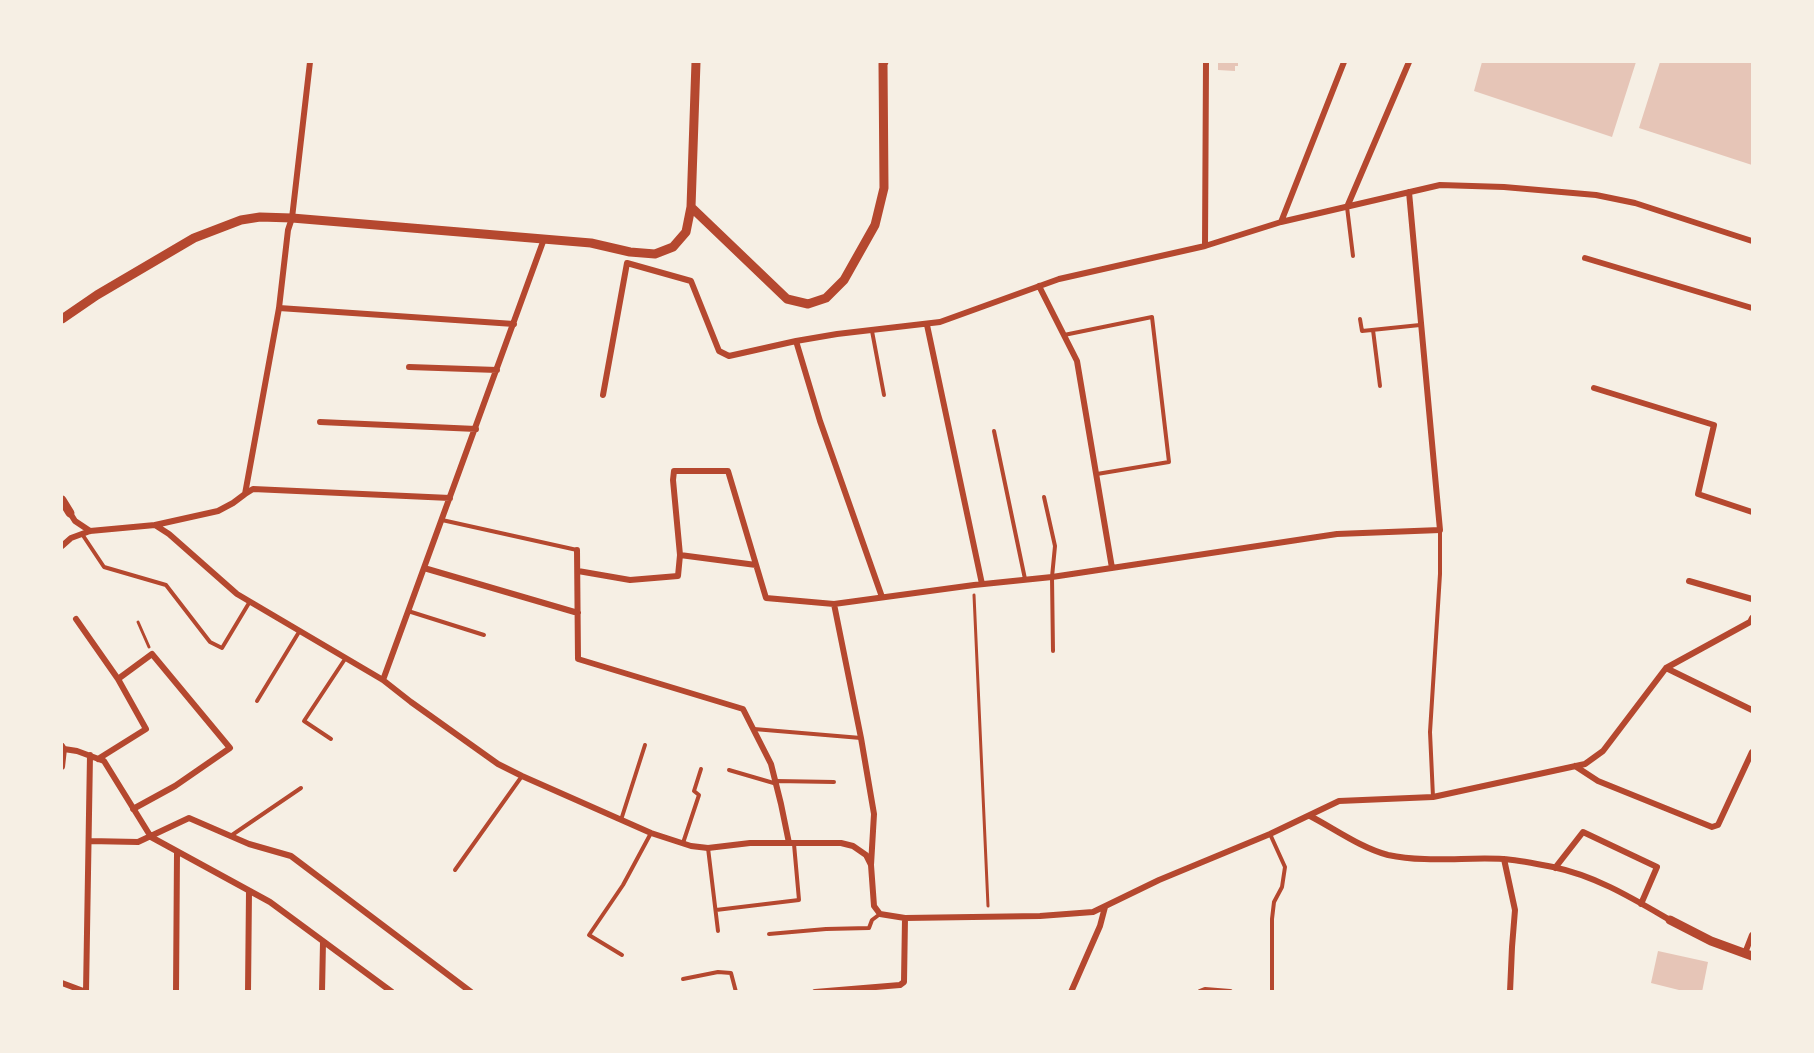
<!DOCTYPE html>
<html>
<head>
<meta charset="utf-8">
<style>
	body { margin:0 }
	#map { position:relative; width:1814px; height:1053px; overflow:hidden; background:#f6efe4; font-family:"DM Sans",sans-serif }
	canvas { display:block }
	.frame { position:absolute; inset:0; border:63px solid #f6efe4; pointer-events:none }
</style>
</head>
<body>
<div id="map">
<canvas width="1814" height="1053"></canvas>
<div class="frame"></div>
</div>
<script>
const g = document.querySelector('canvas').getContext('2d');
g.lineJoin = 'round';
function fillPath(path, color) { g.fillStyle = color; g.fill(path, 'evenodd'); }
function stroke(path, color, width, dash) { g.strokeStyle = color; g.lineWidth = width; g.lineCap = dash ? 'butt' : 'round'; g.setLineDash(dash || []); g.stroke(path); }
fillPath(new Path2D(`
	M1218,62H1238V66H1235V71L1218,70Z
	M1482,62H1636L1612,137L1474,91Z
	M1660,62H1752V165L1639,128Z
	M1658,951L1708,962L1702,992H1687L1651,983Z`), '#e6c5b7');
stroke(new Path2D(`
	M974,595L988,906
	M138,622L149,647`), '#b5482f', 3);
stroke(new Path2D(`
	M1347,207L1353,256
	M1360,319L1362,331L1420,325
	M1373,330L1380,386
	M872,331L884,395
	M1064,335L1152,317L1169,462L1097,474
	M994,431L1025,579
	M1044,497L1055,546L1052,577L1053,651
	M442,520L577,550
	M82,534L104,567L166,585L210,642L222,648L249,603
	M408,611L484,635
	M257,701L299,632
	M754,729L861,738
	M331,739L304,721L345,659
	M729,770L777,784
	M776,781L834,782
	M1433,797L1430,732L1440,574V530
	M621,820L645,745
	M1270,834L1285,867L1282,887L1274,902L1272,919V992
	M232,835L301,788
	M683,843L699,795L694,791L701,769
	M708,848L718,931
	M455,870L522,776
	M716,910L799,900L794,844
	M769,934L826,929L869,928L872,920L880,914
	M622,955L589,935L623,885L651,833
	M683,979L718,972L731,973L736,992`), '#b5482f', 4);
stroke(new Path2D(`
	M1347,207L1409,62
	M1281,222L1344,62
	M1205,246L1206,62
	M1585,258L1752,308
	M1039,286L1077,361L1112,568
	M279,308L514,324
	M927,325L982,584
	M796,341L837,334L940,322L1059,279L1205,246L1281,222L1440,185L1504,187L1596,195L1635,203L1752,241
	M409,367L497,370
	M1594,388L1714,425L1698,494L1752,512
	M603,395L627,263L691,281L719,351L729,356L796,341L820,421L882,597
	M320,422L476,429
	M245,494L253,489L450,498
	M70,513L75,521L90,531
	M155,525L218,511L233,503L245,494L279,308L288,230L292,218L310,62
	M62,546L71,538L90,531L155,525L169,534L237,594L383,680L411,702L498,764L522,776L651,833L691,846L708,848L750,843H841L853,846L866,855L871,865L874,906L880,914L905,918L1040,916L1093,912L1159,880L1270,834L1339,801L1433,797L1585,764L1603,751L1666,668L1750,622L1752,618
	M577,550L578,659L743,709L771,764L781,804L789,843
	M680,555L756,565
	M424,568L578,613
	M578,571L630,580L678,576L680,555L673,480L674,471H728L766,598L834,604
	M1689,581L1752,599
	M76,619L118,679L146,729L98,759
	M1666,668L1752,710
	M118,679L152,654L230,748L175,786L133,809
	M383,680L544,239
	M64,749L77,751L104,761L151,837L270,902L392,992
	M1575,766L1598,781L1712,827L1718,825L1752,752
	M62,767L64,749L62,746
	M1310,816C1335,829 1361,848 1388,855C1426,863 1465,857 1503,859C1519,860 1537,864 1553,867C1596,876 1632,898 1670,920
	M89,841L138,842L189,818L249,844L291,856L471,992
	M1504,859L1515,910L1512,947L1510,992
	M871,865L874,814L861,738L834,604L974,585L1052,577L1337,534L1440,530L1409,192
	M1555,868L1583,832L1657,867L1641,904
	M1745,953L1752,935
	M62,983L86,992
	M86,992L90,755
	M176,992L177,852
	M248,992L249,891
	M322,992L323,942
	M815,992L900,985L904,982L905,918
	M1071,992L1100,926L1105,907
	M1200,992L1205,990L1230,992`), '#b5482f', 6);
stroke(new Path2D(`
	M691,207L787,299L808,304L826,298L844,280L875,225L884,188L883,64L884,62
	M62,319L97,295L194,238L241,220L260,217L292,218L591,243L630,252L655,254L673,247L686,232L691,207L696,62
	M62,500L70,513
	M1670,920L1711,941L1752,956`), '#b5482f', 9);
</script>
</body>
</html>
